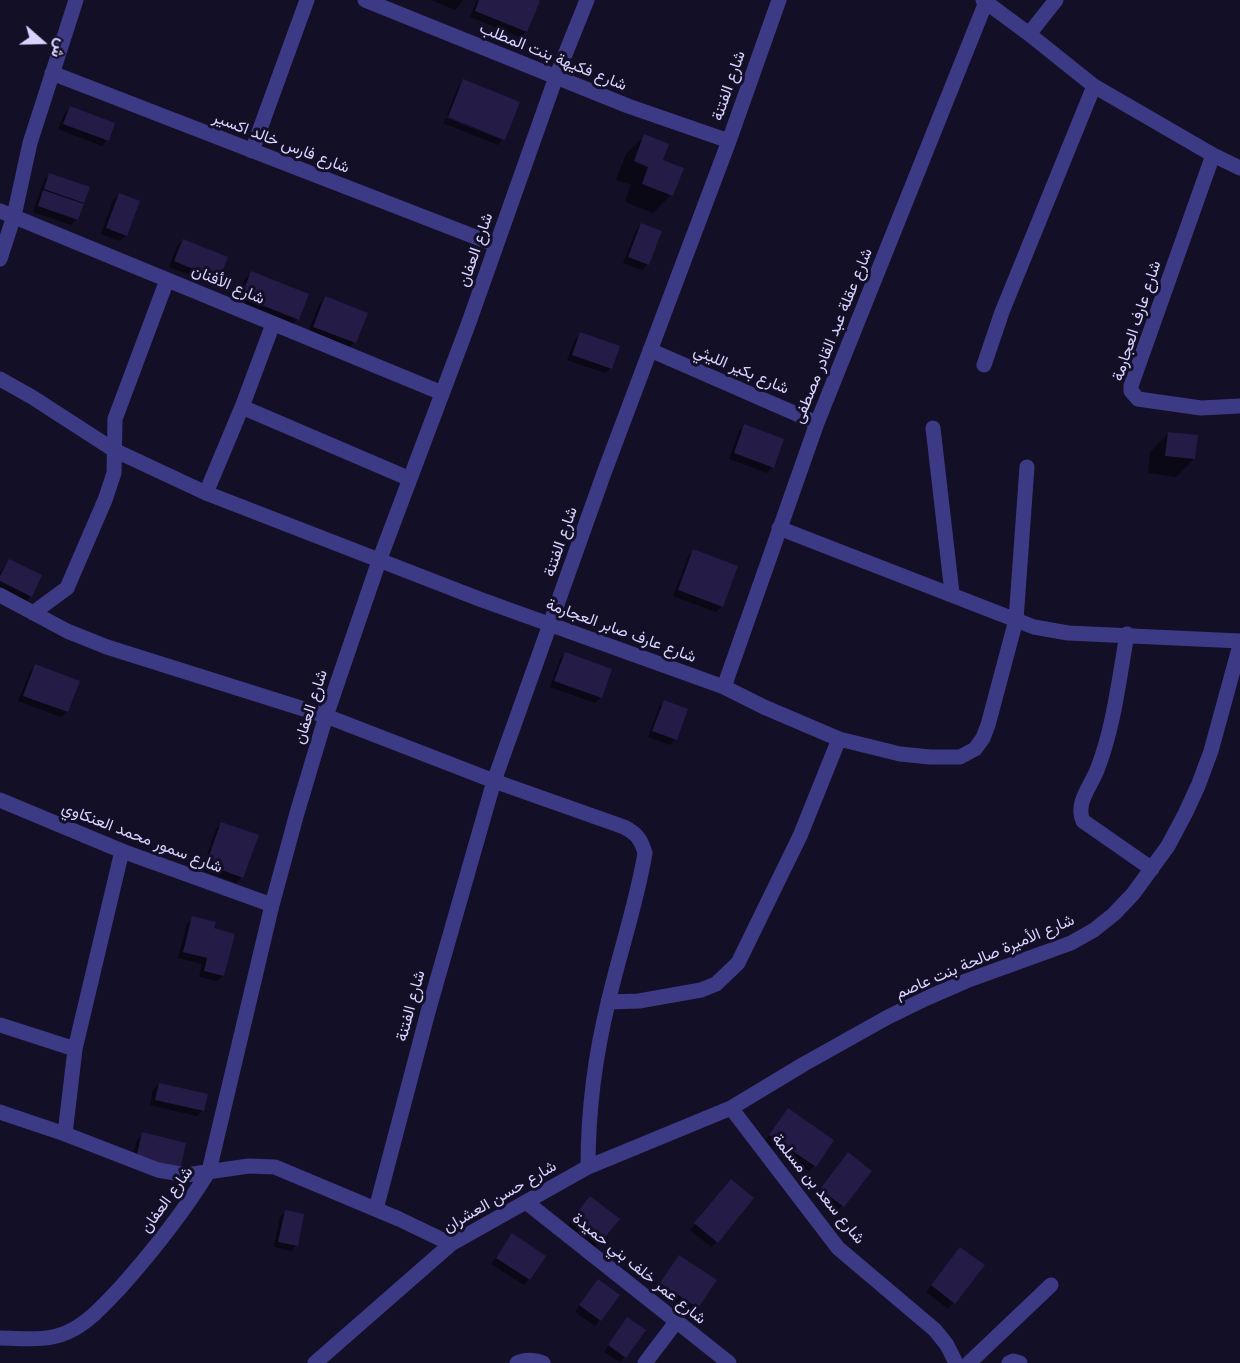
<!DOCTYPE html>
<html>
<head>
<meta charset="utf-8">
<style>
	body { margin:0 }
	#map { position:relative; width:1240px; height:1363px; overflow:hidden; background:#130f26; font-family:Arial,Vazirmatn,sans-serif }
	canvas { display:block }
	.north { position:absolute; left:12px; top:12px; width:60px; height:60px; -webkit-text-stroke:4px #130f26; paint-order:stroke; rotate:110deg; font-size:16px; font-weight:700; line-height:24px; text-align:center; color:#d9d4ff }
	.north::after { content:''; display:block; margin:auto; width:21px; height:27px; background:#d9d4ff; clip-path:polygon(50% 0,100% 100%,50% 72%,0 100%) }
</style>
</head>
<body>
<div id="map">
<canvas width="1240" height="1363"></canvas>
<div class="north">ش</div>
</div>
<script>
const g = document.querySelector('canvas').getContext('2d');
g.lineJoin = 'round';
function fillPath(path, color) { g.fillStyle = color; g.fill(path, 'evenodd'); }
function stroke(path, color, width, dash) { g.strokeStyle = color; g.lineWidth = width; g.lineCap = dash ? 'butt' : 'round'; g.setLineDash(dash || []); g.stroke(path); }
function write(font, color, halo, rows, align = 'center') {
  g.font = font + ' Arial,Vazirmatn,sans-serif'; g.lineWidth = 6; g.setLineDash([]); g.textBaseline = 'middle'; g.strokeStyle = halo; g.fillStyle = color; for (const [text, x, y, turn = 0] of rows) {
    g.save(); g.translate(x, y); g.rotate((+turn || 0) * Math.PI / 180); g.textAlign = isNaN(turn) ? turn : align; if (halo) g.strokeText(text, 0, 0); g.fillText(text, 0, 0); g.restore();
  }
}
fillPath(new Path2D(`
	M431,0H463L455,10Z
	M477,0H534L538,2L526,32L520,37L470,17Z
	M464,81L518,103L503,140V137L447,115L458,87Z
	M70,108L107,140L102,146L58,129L65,113Z
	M446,118L502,140L498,145L443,123Z
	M645,136L661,161L671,195L653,213L625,202L631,185L616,180L626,154Z
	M50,175L88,188L77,219L71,225L33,212L44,180Z
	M119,195L126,235L120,241L101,234L113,200Z
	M641,224L648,264L642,270L623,263L636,230Z
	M183,240L218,279L212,284L169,267L177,246Z
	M251,273L298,319L292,325L236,303L245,279Z
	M325,298L366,314L354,342L349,348L308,332L320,303Z
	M580,334L611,368L605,373L567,360L575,340Z
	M745,426L772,467L767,473L729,459L739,431Z
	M1169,433L1194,459L1176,477L1148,473L1150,452Z
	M693,551L722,606L716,612L673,596L688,557Z
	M9,561L31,596L25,602L0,590V573Z
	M565,654L601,697L595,703L550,687L560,659Z
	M35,666L67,712L61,717L18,701L30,672Z
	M664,702L675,739L670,745L648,737L659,707Z
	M222,824L242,877L236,883L202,870L216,829Z
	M193,918L213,929L223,976L217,981L199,977L202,964L178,958L187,924Z
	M159,1084L203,1110L197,1116L150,1105L153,1090Z
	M788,1110L814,1166L809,1171L765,1141Z
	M143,1134L184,1144L131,1164L137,1140Z
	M842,1160L870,1171L837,1212L815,1195Z
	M725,1187L717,1242L711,1247L690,1230Z
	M585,1203L600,1241L595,1247L568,1225Z
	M285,1212L296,1245L291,1251L274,1247L280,1217Z
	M512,1235L529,1279L524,1285L491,1264Z
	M955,1254L982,1265L948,1309L926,1292Z
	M679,1257L697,1307L691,1313L656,1289Z
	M592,1287L600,1320L595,1326L575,1312Z
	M622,1325L625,1357L620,1362L604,1352Z`), '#0007');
fillPath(new Path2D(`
	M479,0H538L540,1L527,32L475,11Z
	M463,79L520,102L505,140L448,117Z
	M70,106L115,123L109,141L63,124Z
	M644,134L669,144L663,160L684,168L673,196L642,184L648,167L634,161Z
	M49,173L90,187L84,203L44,189Z
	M43,190L84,204L78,220L38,206Z
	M119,193L140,201L127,236L106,228Z
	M641,223L662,231L649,265L628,257Z
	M183,239L228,257L219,280L174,261Z
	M251,271L309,294L299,320L241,297Z
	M325,296L368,313L356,343L313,327Z
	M580,332L620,346L612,369L572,355Z
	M744,424L784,439L774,468L734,453Z
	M1168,432L1198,435L1195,459L1165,456Z
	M693,549L738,566L723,607L678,590Z
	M9,559L42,575L32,597L0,581V576Z
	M565,652L612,669L602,698L554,681Z
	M35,664L80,681L68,712L23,696Z
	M664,700L688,709L677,740L652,731Z
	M221,822L259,835L243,878L206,864Z
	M192,916L216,922L214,928L235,934L224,976L204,971L207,958L183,952Z
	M159,1083L208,1094L204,1111L155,1100Z
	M788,1108L834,1140L816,1167L769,1135Z
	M142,1132L186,1143L180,1170L136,1159Z
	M848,1152L872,1171L844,1207L820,1189Z
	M731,1179L754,1198L718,1243L694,1223Z
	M590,1196L620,1219L601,1242L572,1219Z
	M285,1210L304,1214L298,1246L278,1242Z
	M512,1233L546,1256L530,1280L496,1258Z
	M960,1247L985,1265L955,1304L931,1285Z
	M679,1255L717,1280L698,1308L660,1283Z
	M598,1279L620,1295L601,1321L579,1305Z
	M627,1317L646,1330L626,1358L608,1345Z`), '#241b47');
stroke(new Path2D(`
	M365,0L628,106L729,141
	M983,0L1029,34L1094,86L1213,155L1240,168
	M1029,34L1056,0
	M52,73L496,245
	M252,151L307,0
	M1213,155L1131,386V391L1138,399L1201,408L1240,406
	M0,211L442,393
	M0,259L14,216L30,143L76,0
	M650,350L817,423
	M984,365L1002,312L1094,86
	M0,379L32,397L114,450L206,493L482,600L724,687L764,707L839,739L900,754L930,757H960L975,749L983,738L988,725L1016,620L1027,467
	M242,407L410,479
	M933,428L952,593
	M206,493L242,407L273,324
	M779,528L1034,627L1068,633L1240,641
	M0,595L67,631L107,647L326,716L494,781L624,827C636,833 641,839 645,853C637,902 620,951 609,999C595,1055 588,1110 588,1167
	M33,613L67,588L105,500L114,473L115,419L167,280
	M1127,634C1119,679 1114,727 1097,770C1091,786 1075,803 1083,821L1152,869
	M724,687L817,423L986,2
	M0,800L122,851L272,905
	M608,1002L639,1001L701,990L716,984L738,963L800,836L839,739
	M0,1025L75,1049
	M731,1108L838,1248L935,1330L947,1345L956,1363
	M0,1112L65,1134L158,1170L186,1175L249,1166L275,1167L399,1219L451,1244
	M65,1134L75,1049L122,851
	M526,1202L729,1363
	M376,1209L428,1012L494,781L604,473L729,141L779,0
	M0,1338C22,1338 47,1342 68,1332C88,1323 105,1304 120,1288C153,1251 183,1213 209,1171L272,905L297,813L326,716L379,561L468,325L556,77L587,0
	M315,1363L451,1244L588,1167L731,1108L804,1064L888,1017L927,998L966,981L1071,943L1094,930L1114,914L1133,894L1168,846L1185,814L1198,786L1211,751L1240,645
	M517,1363C525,1359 535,1360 543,1363
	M645,1363L676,1322
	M969,1363L1051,1285
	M1009,1363L1013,1361L1020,1363`), '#3d3a85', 15);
write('16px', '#d9d4ff', '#130f26', [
	["شارع فكيهة بنت المطلب",553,57,22],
	["شارع الفتنة",729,86,-71],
	["شارع فارس خالد اكسير",281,143,21],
	["شارع العفان",476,250,-71],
	["شارع الأفنان",228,285,23],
	["شارع عارف العجارمة",1137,321,-72],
	["شارع عقلة عبد القادر مصطفى",833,336,-68],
	["شارع بكير الليثي",741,370,23],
	["شارع الفتنة",561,542,-71],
	["شارع عارف صابر العجارمة",621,631,20],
	["شارع العفان",311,707,-72],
	["شارع سمور محمد العنكاوي",142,838,21],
	["شارع الأميرة صالحة بنت عاصم",985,957,-23],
	["شارع الفتنة",411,1006,-75],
	["شارع سعد بن مسلمة",818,1189,51],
	["شارع حسن العشران",500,1197,-30],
	["شارع العفان",167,1200,-54],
	["شارع عمر خلف بني حميدة",639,1269,39]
]);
</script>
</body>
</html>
